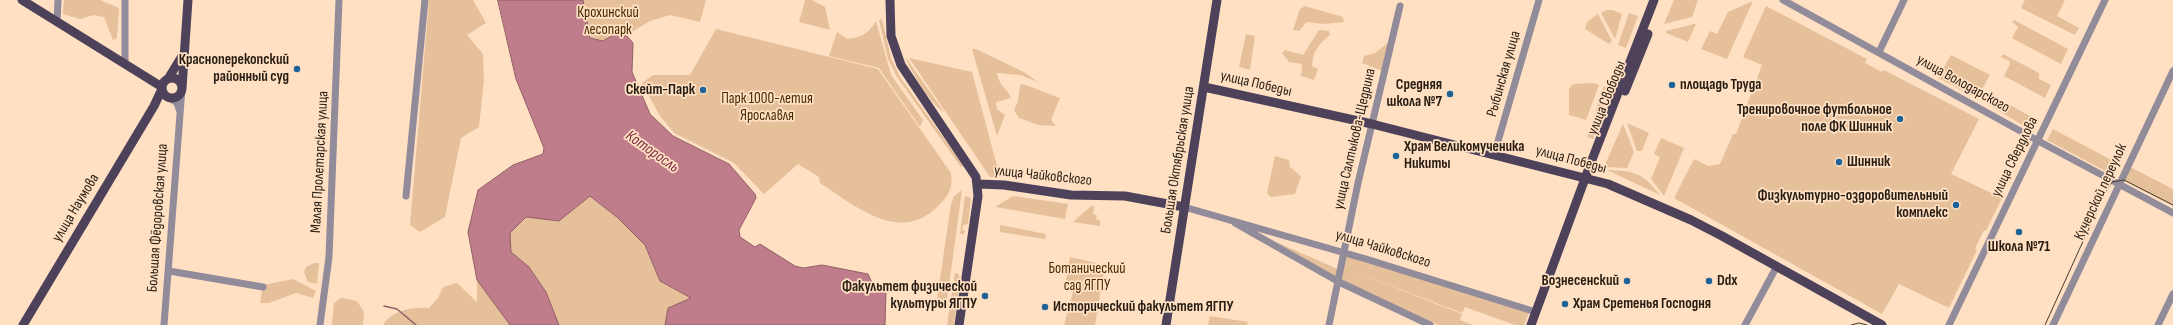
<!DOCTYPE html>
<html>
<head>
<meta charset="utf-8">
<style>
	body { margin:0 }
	canvas { display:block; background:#ffe0c3 }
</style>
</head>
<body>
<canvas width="2173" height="325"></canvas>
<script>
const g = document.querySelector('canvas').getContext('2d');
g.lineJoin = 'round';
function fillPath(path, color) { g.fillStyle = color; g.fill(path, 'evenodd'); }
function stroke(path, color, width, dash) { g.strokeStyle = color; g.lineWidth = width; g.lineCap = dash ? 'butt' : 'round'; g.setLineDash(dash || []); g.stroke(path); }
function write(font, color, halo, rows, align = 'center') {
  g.font = font + ' "Sofia Sans Condensed",sans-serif'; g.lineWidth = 3.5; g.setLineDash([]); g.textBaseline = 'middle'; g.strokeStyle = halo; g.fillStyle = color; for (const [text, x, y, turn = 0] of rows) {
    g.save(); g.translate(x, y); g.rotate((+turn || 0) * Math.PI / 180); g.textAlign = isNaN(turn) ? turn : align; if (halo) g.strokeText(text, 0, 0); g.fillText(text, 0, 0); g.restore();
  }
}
fillPath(new Path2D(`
	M64,0H100L119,8L117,38L113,40L104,17L94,15L80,19L63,14Z
	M429,0H473L486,23L467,35L483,54L484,80L479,127L461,138L445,217L420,232L410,225Z
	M581,0H706L700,22L670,15L650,21L608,46L590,41Z
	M805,0H812L825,7L830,30L799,22Z
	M1674,0H1698L1692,17L1664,24Z
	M2025,0H2065L2057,16L2079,28L2075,35L2021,8Z
	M1753,1L1727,59L1701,49L1710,31L1717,34L1728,12Z
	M1305,6L1343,17L1344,22L1324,24L1307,22L1299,31L1293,30L1300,9Z
	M1766,6L1867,59L1865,63L1882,72L1884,70L1979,119L1951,174L2002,198L1986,231L1984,230L1975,249L1977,250L1949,308L1899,284L1882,314L1674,198L1694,159L1708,166L1720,164L1733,134H1736L1762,65L1743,57Z
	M1606,10H1613L1622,14L1615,39L1601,13Z
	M1629,13L1638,16L1626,48L1618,45Z
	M1598,14L1612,41L1609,44L1585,29L1587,22Z
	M882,19L891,58L900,77L963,165L961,167L897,77L888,59L879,20Z
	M2014,20L2068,49L2061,64L2012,38L2018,27L2012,22Z
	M876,21L891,75L923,120L920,127L879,68L829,56L837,32L847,39C862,37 868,34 876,21Z
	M1694,24H1696L1688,42L1666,33V31Z
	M716,29L878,69L951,173C953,188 949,195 939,205C901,246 854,205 820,183L819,177L798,164L764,194L734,163L674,133L660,116L642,83L653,75H690Z
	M1319,30L1329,31L1330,35C1318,45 1313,51 1312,66L1318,69L1314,80L1301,76L1302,64L1289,62L1282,53L1285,50L1303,55Z
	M1246,34L1255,36L1250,70L1239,67Z
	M1389,42L1383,71L1362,63L1364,56L1375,53Z
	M972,49H976L1024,72L1038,82L1020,75L997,73C999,86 1007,88 1011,98L996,102L997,109L1005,115L997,136Z
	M2003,54L2039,73V79L2051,85L2045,98L2004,76L2010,64L2009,61L2001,57Z
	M1951,55L1990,75L1977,98L1938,78Z
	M905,58H906L945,113C927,100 915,77 905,58Z
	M909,58L972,72L1000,177H990Z
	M1594,83L1599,85L1586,120L1569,115V89L1573,84Z
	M1023,84L1060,98L1051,120L1056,126L1038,125L1019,118L1014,110L1018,101L1020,85Z
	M1604,86L1610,88L1593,139L1587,137Z
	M1994,96L2035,119L2029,129L1989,105Z
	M1627,123L1649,133L1642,151H1637Z
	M1623,124L1634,152L1627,168L1604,167Z
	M2053,129L2115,162L2109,173L2047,140Z
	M1661,138L1684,148L1664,196L1651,179L1660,157L1654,154Z
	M1275,156L1289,160L1290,167L1301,176L1295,194L1271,197L1267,193Z
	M2128,166L2173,189V206L2121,179Z
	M1607,170C1635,171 1643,173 1660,195Z
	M962,190L946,307L936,306L951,204L954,196Z
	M590,196L618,218L645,245L660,281L691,298L668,308L665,325H559L546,292L529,267L511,252L510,233L526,217L559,221Z
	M965,196L971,198L968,224L963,225L962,230L965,231L964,234H960Z
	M1013,196L1068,204L1065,219L995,207Z
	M1091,206H1094L1093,214L1097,215L1096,219L1100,220V226L1073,222Z
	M1000,225L1046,234L1045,239L1000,232Z
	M1269,239L1340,270L1339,281Z
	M1344,252L1529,313L1524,325H1515L1465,307L1462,313L1342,267Z
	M1070,257L1105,265L1095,325H1064L1074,288L1065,285Z
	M314,263H319L317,284L308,282L304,272L306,267Z
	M1342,267L1462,314L1460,320L1473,325H1438L1340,282Z
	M955,273L959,274L960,284L954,325H947Z
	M293,279L316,291L313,298L296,293L269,303H260L263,285Z
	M477,280L510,325H383C393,310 412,307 429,308L438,298L443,287L457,283L477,302Z
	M341,298L357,301L364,312L363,325H332L334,303Z
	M1210,316L1248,322L1247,325H1208Z`), '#e6c09a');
const water = new Path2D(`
	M498,0H583L590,38L603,41L617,33L626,35L633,43L632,72L650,114L673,136L729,164L755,194L756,198L739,230L740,237L755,247L760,244L795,266L803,268L822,265L868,274L874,287L886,292L885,325H665L668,308L691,298L660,281L645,245L618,218L590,196L559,221L526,217L510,233L511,252L529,267L546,292L559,325H510L477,280L468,232L478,190L513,165L543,154L544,148L516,79Z`);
fillPath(water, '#bf7c8a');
stroke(water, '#926066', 1);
stroke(new Path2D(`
	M384,306L397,309L416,325`), '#926066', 1.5);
stroke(new Path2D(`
	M125,0V64
	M1783,0L2042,143L2173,213
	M57,22L58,0
	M1879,52L1904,0
	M170,98L177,103L180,112
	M1494,155L1539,0
	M406,196L425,0
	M1184,207L1366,259L1536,312
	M1235,223L1339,282L1430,325
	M169,271L263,287
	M164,325L182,88
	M320,325L329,257L339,0
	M1329,325L1358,183L1400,6
	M1745,325L1777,266
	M1949,325L2105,0
	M2053,325L2173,71
	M2158,325L2173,294`), '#928b9a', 7);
stroke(new Path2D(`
	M22,0L162,87
	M890,0L891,36L901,65L976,177L978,196L959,325
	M162 88a10 10 0 1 1 20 0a10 10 0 1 1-20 0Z
	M168,79L182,56
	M1204,87L1372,124L1608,184L1691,220L1722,236L1882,325
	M182,88L188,0
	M1625,91L1648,34
	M978,184L1004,185L1071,195L1125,196L1184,207
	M23,325L154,106L162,89
	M1166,325L1217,0
	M1531,325L1590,165L1654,0`), '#4e425b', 9);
stroke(new Path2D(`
	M1851,325L1859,323L1867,325
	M2045,325L2105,193L2112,182L2124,180L2173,205`), '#483a2c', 1);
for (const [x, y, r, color] of [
	[297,69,4,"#1e6398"],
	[1672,85,4,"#1e6398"],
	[703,90,4,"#1e6398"],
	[1450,94,4,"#1e6398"],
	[1900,119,4,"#1e6398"],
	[1396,156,4,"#1e6398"],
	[1839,162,4,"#1e6398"],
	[1956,205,4,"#1e6398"],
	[2019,232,4,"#1e6398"],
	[1627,281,4,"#1e6398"],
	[1709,281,4,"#1e6398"],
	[985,296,4,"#1e6398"],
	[1565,304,4,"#1e6398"],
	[1045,307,4,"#1e6398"]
]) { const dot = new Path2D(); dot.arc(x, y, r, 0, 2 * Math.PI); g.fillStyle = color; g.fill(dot); stroke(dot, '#ffe0c3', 1.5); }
write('15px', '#482901', '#ffe0c3', [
	["Крохинский",608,13],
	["лесопарк",608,30],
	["Парк 1000-летия",767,99],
	["Ярославля",767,116],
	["Ботанический",1087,269],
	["сад ЯГПУ",1087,286]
]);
write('bold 15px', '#281d12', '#ffe0c3', [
	["Красноперекопский",289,60],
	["районный суд",289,77],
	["Средняя",1442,85],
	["школа №7",1442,102],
	["площадь Труда",1680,85,"left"],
	["Скейт-Парк",695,90],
	["Тренировочное футбольное",1892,110],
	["поле ФК Шинник",1892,127],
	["Храм Великомученика",1404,147,"left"],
	["Никиты",1404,164,"left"],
	["Шинник",1847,162,"left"],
	["Физкультурно-оздоровительный",1948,196],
	["комплекс",1948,213],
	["Школа №71",2019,247,"center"],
	["Вознесенский",1619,281],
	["Ddx",1717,281,"left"],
	["Факультет физической",977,287],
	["культуры ЯГПУ",977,304],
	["Храм Сретенья Господня",1573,304,"left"],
	["Исторический факультет ЯГПУ",1053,307,"left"]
], 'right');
write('15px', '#281d12', '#ffe0c3', [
	["Рыбинская улица",1504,74,-74],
	["улица Победы",1256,84,13],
	["улица Володарского",1963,84,29],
	["улица Свободы",1607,98,-68],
	["улица Салтыкова-Щедрина",1355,139,-77],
	["улица Свердлова",2015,157,-64],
	["Большая Октябрьская улица",1178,160,-81],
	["улица Победы",1571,160,15],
	["Малая Пролетарская улица",320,162,-87],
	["улица Чайковского",1043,176,6],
	["Кучерской переулок",2101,192,-65],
	["улица Наумова",76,208,-59],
	["Большая Фёдоровская улица",158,218,-86],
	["улица Чайковского",1383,249,17]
]);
write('italic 16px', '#792840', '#ffe0c3', [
	["Которосль",652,152,35]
]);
</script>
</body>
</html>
